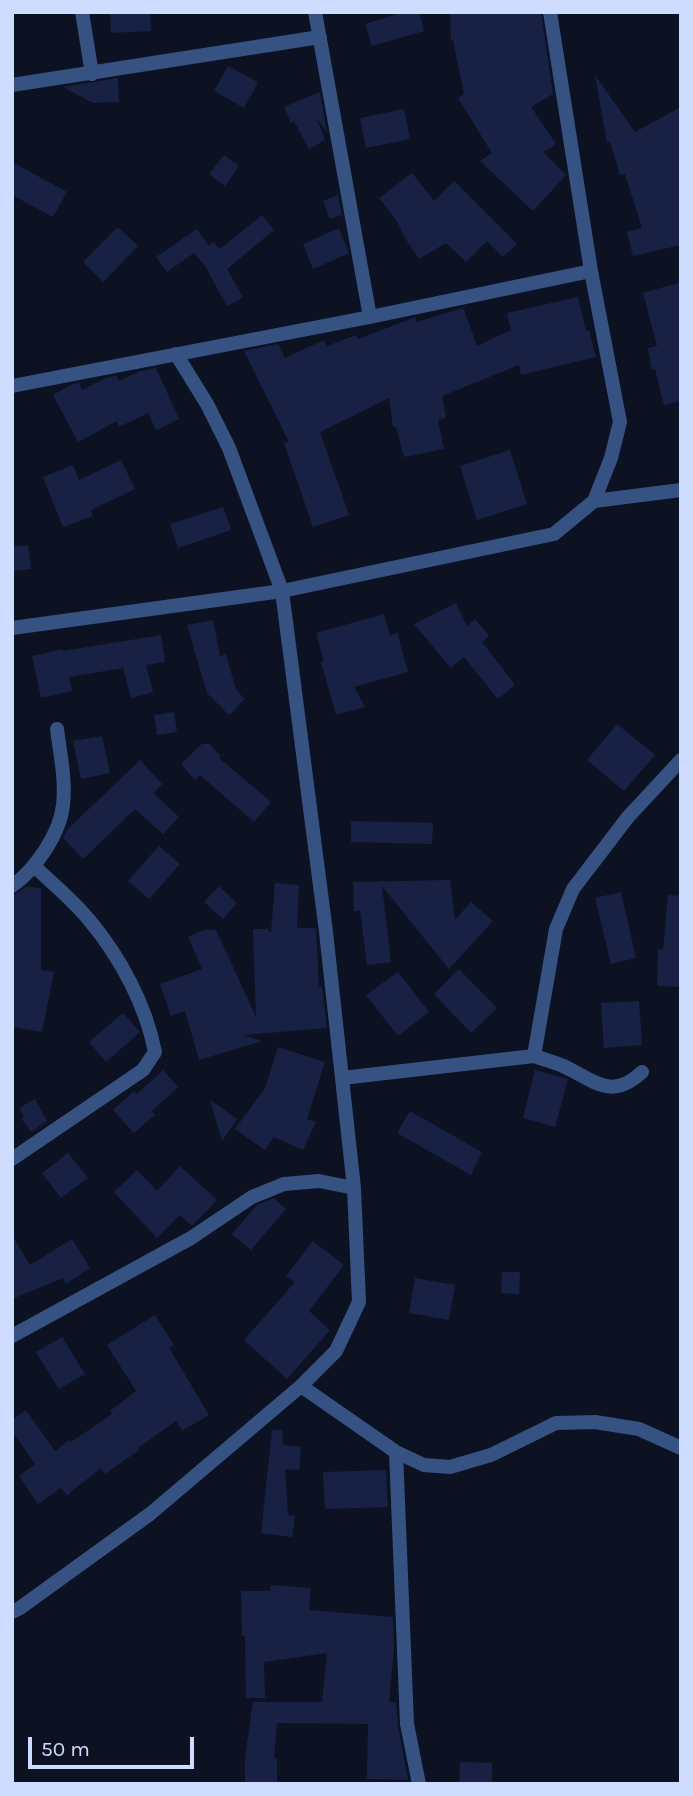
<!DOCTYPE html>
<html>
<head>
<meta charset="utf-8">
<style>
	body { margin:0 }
	#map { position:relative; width:693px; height:1796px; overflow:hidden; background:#0d1222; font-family:Karla,sans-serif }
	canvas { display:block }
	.frame { position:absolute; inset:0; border:14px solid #cedcff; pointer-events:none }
	.scale { position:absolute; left:28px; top:1737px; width:166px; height:32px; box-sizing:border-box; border:4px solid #cedcff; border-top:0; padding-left:9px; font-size:21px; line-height:24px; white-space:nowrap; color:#cedcff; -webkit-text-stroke:5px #0d1222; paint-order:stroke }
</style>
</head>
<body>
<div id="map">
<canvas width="693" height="1796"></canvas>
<div class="frame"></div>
<div class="scale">50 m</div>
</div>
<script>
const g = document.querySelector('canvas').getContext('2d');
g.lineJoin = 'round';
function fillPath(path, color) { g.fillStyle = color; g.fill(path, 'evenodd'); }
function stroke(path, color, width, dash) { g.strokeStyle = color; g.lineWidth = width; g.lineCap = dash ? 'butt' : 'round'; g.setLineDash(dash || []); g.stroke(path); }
fillPath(new Path2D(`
	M110,12H150L151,31L111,33Z
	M404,12H419L424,31L372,46L365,24Z
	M450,12H541L553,94L531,107L556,144L543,152L566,175L533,211L480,161L492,153L458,98L464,94L453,40L451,41Z
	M228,66L258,82L244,108L214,91Z
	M595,75L635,132L681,107V245L633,256L627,232L642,228L625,174L620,175L610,142L607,143Z
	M118,78L119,102L93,103L63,87Z
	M320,92L327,132L317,119L325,140L309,149L294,121L291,123L284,107Z
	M404,109L410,139L366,148L360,118Z
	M224,155L239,166L225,186L209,174Z
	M12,162L67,192L53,217L12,195Z
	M412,173L434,201L454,181L517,244L503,257L487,241L466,262L446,243L419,259L405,238L397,221L379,198Z
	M338,195L342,215L330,219L323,201Z
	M262,215L274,230L227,269L243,297L227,306L205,266L194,253L167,272L156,257L197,229L209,246L213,242L220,249Z
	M118,227L138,246L103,282L83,262Z
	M339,228L349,253L313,269L303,244Z
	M681,282V401L664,405L655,369L652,370L648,348L657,346L643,293Z
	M578,297L586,331L589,330L596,357L521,375L519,365L442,396L446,418L438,420L444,449L404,457L396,427H393L389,398L320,432L349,515L313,527L284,443L289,442L244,351L278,344L285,358L324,340L327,346L356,335L358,339L413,318L415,317L417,322L463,308L477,346L511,330L507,313Z
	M156,368L179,419L156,430L148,413L119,427L117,421L78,442L53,395L73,384L79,383L82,390L108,377L117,376L119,381L141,371Z
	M510,450L527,504L477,520L460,466Z
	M121,460L135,489L91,510L93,516L63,527L43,477L73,465L79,480Z
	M223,507L231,530L178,548L170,524Z
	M28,545L31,569L12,571V547Z
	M456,603L467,626L475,619L489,636L482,642L515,685L498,699L464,657L451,668L414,624Z
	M384,614L390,636L397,632L408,672L354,687L365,707L336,715L321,662H324L316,633Z
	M213,620L220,656L226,654L236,690L245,699L229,715L207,693L187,625Z
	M161,635L165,662L146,665L153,692L131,698L123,668L69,677L72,691L41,698L32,656L63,649V651Z
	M174,712L177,732L157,735L154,715Z
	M617,724L655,755L624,791L587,760Z
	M102,736L110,773L81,779L73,741Z
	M202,744H209L221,756L219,758L271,802L254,822L200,775L195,780L181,764Z
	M140,760L162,784L153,793L179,817L163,834L135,809L83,859L63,838L67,830Z
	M351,821L433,823L432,844L351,842Z
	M159,846L180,864L149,899L128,881Z
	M450,880L455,920L471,902L493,921L449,969L382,886L391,962L367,965L360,911H354L353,882Z
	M275,883L299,885L297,928H316L319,987H322L327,1028L244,1035L262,1041L199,1060L185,1011L171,1016L160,984L202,969L188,937L204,930H216L256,1017L253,929H267L271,933Z
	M219,886L237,903L223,919L204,902Z
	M26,887L41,888V970L54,972L42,1032L12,1027L14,895Z
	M621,892L636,958L611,964L595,898Z
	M668,895L681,896V987L657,986L658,949L663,950Z
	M459,969L497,1008L471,1033L434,994Z
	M398,972L429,1012L398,1036L366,995Z
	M639,1001L642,1045L604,1048L601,1003Z
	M123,1013L140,1032L106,1062L89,1042Z
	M278,1047L325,1062L307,1119L316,1122L303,1150L274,1137L265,1150L235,1129L265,1088Z
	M163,1070L178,1087L152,1111L155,1115L134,1133L113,1110L134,1091L137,1094Z
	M535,1070L568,1079L555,1127L523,1118Z
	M35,1099L47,1121L31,1132L21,1118L24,1116L19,1108Z
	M210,1100L237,1119L222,1141Z
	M410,1111L482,1152L471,1175L397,1133Z
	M68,1153L88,1178L61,1198L42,1173Z
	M180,1166L217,1200L192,1226L180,1215L157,1238L114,1192L137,1170L157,1191Z
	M274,1198L286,1209L251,1250L232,1234L257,1205Z
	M12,1235L30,1265L72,1239L90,1268L66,1284L63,1278L12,1299Z
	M313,1241L344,1265L309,1311L330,1330L287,1379L244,1340L295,1282L286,1276Z
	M502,1272H520L519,1294L501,1293Z
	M415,1278L455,1285L449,1320L409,1313Z
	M155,1315L174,1345L169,1348L209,1415L182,1431L176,1421L138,1448L139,1450L105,1474L101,1468L67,1495L61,1488L38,1504L19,1476L35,1464L12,1431V1420L26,1410L55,1451L69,1440L71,1442L112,1414L110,1411L136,1391L107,1345Z
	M62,1337L85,1374L59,1389L36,1352Z
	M272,1430H282L283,1445L301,1447L299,1470L285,1469L288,1515L295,1516L292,1537L261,1533Z
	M386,1470L388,1507L325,1509L323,1472Z
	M271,1585L311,1588L309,1610L393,1617L394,1649L389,1702H396L398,1726L408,1780L367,1779L368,1724L277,1723L274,1758H277V1784H245V1758L253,1702H322L327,1653L264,1662L265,1698H246L245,1636H242L241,1591H270Z
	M460,1762L492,1763V1784H459Z`), '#182144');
stroke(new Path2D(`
	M82,12L92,74
	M315,12L370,317
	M12,85L320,37
	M12,386L370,317L591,271L550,12
	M594,501L681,490
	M12,628L282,591L554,534L594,501L611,458L620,422L591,271
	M12,886C35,870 60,834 63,805C66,781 60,753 57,729
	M534,1056L556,929L573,889L628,817L681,760
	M342,1078L534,1056C543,1059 553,1062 561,1065C593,1079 610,1102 642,1072
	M12,1159L143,1070L155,1052C146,1005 120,957 90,921C74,901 53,884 35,867
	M12,1336L191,1238L252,1197L284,1184L319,1181L354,1188
	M301,1386L396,1452L424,1465L450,1467L491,1455L556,1423L595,1422L639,1429L681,1448
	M396,1452L407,1724L419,1784
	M12,1612L20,1608L150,1514L301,1386L336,1351L359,1302L354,1188L342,1078L326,932L282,591L229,448L207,404L176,354`), '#365283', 14);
</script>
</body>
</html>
